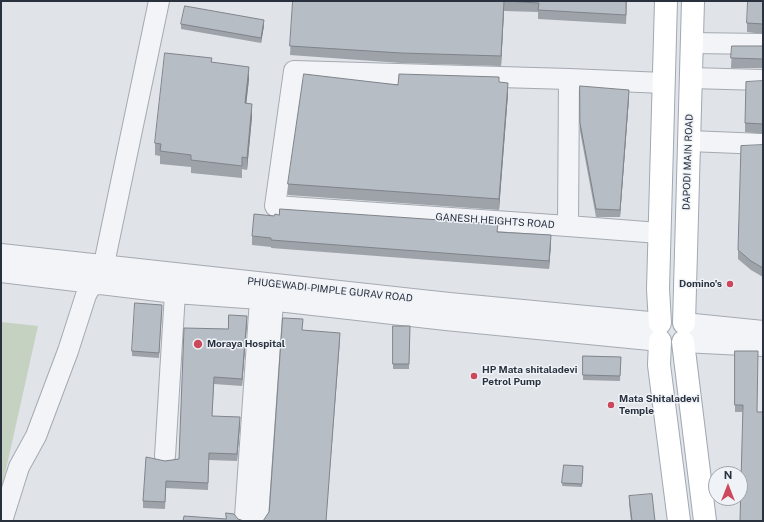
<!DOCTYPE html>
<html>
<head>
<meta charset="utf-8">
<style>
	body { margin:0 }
	#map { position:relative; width:764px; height:522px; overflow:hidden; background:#e0e3e8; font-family:"Public Sans",sans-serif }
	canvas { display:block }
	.frame { position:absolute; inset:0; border:2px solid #29313f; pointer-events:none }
	.north { position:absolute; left:708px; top:466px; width:40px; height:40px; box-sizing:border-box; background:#eff2f6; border:1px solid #a0a5ad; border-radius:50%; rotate:0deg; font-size:11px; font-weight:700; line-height:16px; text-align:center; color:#29313f }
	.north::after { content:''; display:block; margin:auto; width:14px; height:18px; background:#cb485d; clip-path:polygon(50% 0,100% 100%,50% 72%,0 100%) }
</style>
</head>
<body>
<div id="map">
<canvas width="764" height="522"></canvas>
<div class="frame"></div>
<div class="north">N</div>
</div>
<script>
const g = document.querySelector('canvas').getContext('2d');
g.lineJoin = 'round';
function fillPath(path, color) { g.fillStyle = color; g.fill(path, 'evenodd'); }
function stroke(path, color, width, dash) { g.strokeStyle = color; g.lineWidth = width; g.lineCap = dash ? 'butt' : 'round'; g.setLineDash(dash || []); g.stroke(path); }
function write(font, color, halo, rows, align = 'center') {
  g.font = font + ' "Public Sans",sans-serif'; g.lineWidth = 3; g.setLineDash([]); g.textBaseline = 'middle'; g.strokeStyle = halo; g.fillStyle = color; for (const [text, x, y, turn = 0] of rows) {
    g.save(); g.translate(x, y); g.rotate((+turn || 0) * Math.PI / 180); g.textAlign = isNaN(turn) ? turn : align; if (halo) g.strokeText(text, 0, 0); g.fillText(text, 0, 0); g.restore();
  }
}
fillPath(new Path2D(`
	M1,322L38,326L1,492Z`), '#c6d2c1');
const minor = new Path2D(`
	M691,43L763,44
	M690,78L763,80
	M569,79L568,226L275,206L294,71L569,79L664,83
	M689,141L763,144
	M568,226L659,233
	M1,254L449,303L660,323
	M1,272L175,293L260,299L446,320L660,341
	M260,299L245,517L258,518L273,301
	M684,323L763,331
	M683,342L763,346
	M165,456L175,293
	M2,521L19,467L36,436L68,351L86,295L90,287L100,283L159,1`);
const major = new Path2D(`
	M660,323L658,289L666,1
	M684,323L693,1
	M660,341L659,365L679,521
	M683,342L705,521`);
stroke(minor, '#a5aab2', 22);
stroke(major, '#9fa8b4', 24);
stroke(minor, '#f2f4f7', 20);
stroke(major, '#fff', 22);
fillPath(new Path2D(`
	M293,1H627L626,24L538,19V12L504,11L501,66L401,63L290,55Z
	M763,1V34L747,32V23Z
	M181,24L264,26L261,43L181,29Z
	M732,46H763V68H731Z
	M212,62L249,79L246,104L252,117L247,170L242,169V178L191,173V167L160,164V156L155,155V143Z
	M763,81V134L745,132V123Z
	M499,82L508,94L499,210L288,195V184L398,85Z
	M580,86L629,98L620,217H596L580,131Z
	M763,145V277L751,270L738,259V250Z
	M274,216L498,232L551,244L549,269L271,248V247L252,245V236Z
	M162,310L159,358L132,356V351Z
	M247,323L242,386L214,384L212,416L240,424L237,461L209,460L208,490L166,488L165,509L143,508V501L165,461L179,459L228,329Z
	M393,326H410L409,369H393Z
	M735,351H758L742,412H735Z
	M583,356L621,357L620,381L583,380Z
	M564,465L583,466L582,487L562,486Z
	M629,496L655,521H631L629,504Z`), '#9da3a9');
fillPath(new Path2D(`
	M504,1V11L501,66V56Z
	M264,20V26L261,43V38Z
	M249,67V79L245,116V103Z
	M508,83V94L499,210V199Z
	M629,90V98L620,217V210Z
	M252,104V117L247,170V158Z
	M551,235V244L549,269V261Z
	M247,316V323L242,386V379Z
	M340,333V340L326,521Z
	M240,417V424L237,461V454Z`), '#80848a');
const building = new Path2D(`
	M293,1H626V15L538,10L539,3L504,1L501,56L401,53L290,46Z
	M748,1H763V24L747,23Z
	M185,6L264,20L261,38L181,24Z
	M732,46H763V59L731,58Z
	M165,53L212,58L211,62L249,67L245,103L252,104L247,158L242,157V166L191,160V155L160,151L161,144L155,143Z
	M304,74L398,85L399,74L499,77V82L508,83L499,199L288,184Z
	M763,81V124L745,123L746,82Z
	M580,86L629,90L620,210L596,209L580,123Z
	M763,145V268L751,261L738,250L741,146Z
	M280,209L498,224L497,232L551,235L549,261L271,240V238L252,236L254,214L274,216L275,214L279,215Z
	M135,303L162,305L159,353L132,351Z
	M229,315L247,316L242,379L214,377L212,416L240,417L237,454L209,453L208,483L166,481L165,502L143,501L146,457L165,461L179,459L184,328L228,329Z
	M283,318L303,319L302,330L340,333L326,521H262H263L269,512Z
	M393,326H410L409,364H393Z
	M735,351H758L757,412H763V521H740L743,405H735Z
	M583,356L621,357L620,376L583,375Z
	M564,465L583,466L582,484L562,483Z
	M652,494L655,521H632L629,496Z
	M226,513L234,514L238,519L244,521H183L184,516L226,519Z`);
fillPath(building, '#b7bdc5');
stroke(building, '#80848a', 1);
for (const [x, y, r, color] of [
	[730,284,4,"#cb485d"],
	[198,344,5,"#cb485d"],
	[474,376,4,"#cb485d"],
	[611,405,4,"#cb485d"]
]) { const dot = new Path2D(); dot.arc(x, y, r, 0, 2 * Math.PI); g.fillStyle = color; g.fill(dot); stroke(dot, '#eff2f6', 1.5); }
write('10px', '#29313f', '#eff2f6', [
	["DAPODI MAIN ROAD",688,162,-88],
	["GANESH HEIGHTS ROAD",495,221,4],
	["PHUGEWADI-PIMPLE GURAV ROAD",330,290,6]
]);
write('bold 10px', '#29313f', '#eff2f6', [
	["Domino's",722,284,"right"],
	["Moraya Hospital",207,344],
	["HP Mata shitaladevi",482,370],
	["Petrol Pump",482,382],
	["Mata Shitaladevi",619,399],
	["Temple",619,411]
], 'left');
</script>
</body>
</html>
